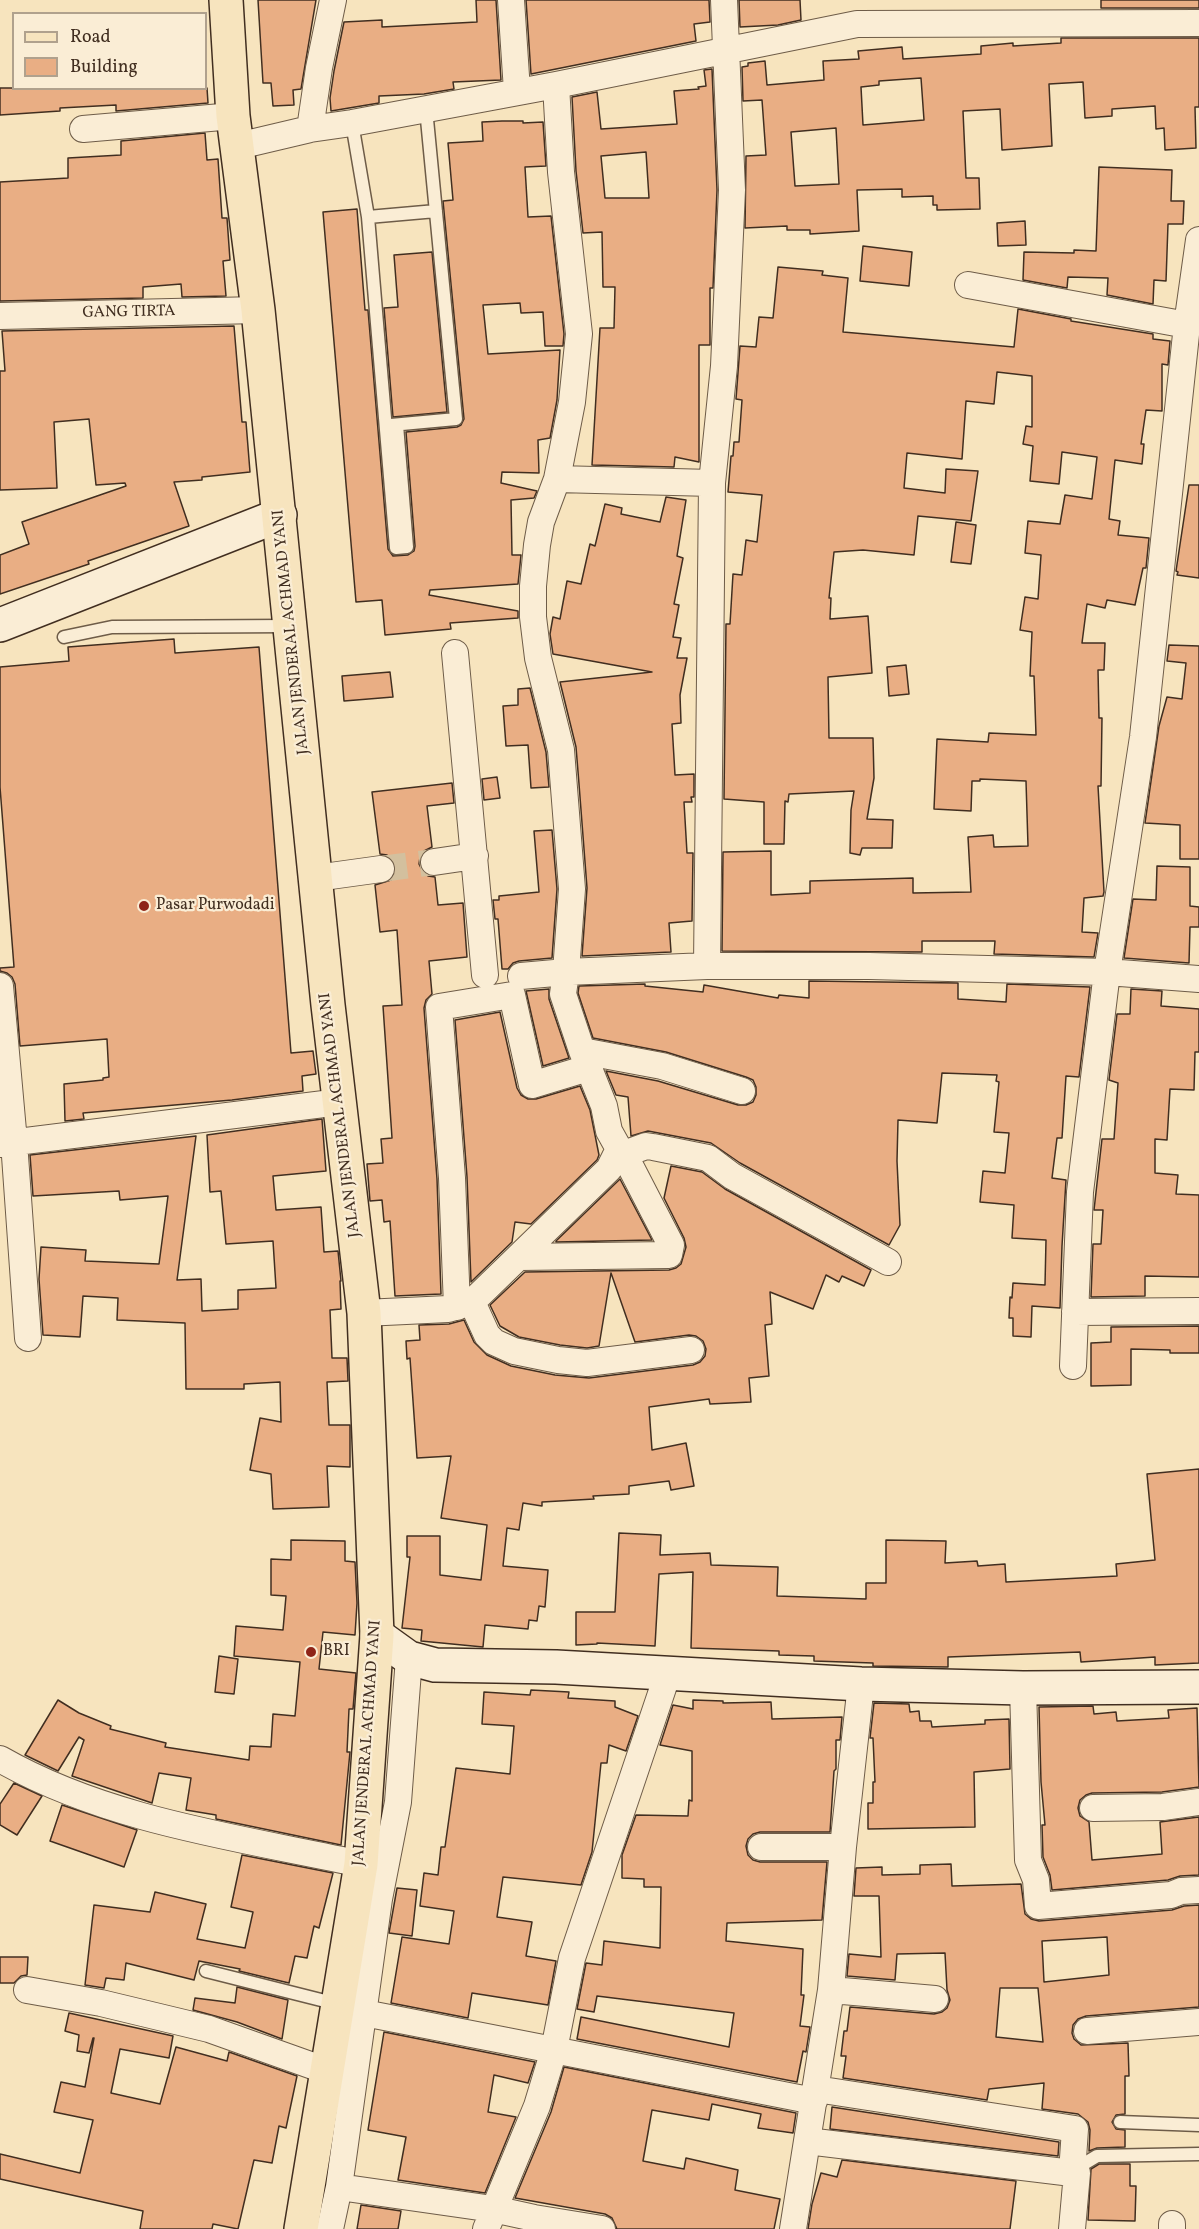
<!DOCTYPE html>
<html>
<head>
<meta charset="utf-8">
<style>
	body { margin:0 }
	#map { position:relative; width:1199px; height:2229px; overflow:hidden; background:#f7e4be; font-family:Vollkorn,serif }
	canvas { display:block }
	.legend { position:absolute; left:12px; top:12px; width:195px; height:78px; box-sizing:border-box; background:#faedd5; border:2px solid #b0a18d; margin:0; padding:8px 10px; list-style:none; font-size:18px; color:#412e20 }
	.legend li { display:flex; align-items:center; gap:12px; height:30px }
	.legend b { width:30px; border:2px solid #b0a18d }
</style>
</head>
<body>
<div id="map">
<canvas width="1199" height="2229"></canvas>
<ul class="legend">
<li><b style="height:8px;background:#f7e4be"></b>Road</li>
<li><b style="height:16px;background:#e9ae84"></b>Building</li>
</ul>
</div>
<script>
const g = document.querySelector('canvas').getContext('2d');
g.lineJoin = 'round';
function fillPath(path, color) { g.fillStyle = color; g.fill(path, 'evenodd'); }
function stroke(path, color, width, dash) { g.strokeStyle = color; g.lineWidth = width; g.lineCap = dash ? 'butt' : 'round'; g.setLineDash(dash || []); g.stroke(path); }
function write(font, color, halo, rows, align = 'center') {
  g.font = font + ' Vollkorn,serif'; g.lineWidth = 4.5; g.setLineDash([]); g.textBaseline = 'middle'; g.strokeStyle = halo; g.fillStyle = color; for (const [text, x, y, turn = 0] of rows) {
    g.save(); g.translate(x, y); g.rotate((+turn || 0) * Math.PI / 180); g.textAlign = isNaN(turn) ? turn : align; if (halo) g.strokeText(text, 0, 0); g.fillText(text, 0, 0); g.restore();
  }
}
const building = new Path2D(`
	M258,0H316L301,89L293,90L294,105L273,106L271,83H263Z
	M476,0H496L501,80L453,82L454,89L424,94L379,96V103L331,111L330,98L334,71L344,22L382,20V27L477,22Z
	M526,0H709L710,22L694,24L696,41L531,74Z
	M739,0H800L801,20L778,25L740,27Z
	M1101,0H1199V8H1101Z
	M1061,38H1199V107H1195L1196,148L1165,150L1164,128L1156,129L1155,106L1112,109V116L1085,118L1083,82L1049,84L1052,146L1002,150L1000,109L963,111L966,178H979L980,209L937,210V205H933V196L902,197V189L857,190L859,231L810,234V230H787V226L745,228L746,156L766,155L762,100L743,101L742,67L748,66V63L765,61L767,85L824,80L823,61L859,59L858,51L902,47L903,59L981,54V46L1013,43V46L1061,43ZM921,78L924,120L863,125L861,87L879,85V81ZM836,128L839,184L795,186L791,132Z
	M712,69L717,190L713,288H710V345H699V462L675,457L674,467L592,465L600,328H614L615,287H603L602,232L583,233L576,171L572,97L597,92L601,129L677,124L674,91L699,89L698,87L706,86L704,70ZM646,152L649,198H605L601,156Z
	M0,88H207L208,103L116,111V105L60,108V111L0,115Z
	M502,121H523V123L543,122L546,166L525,167L528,217L551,216L564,334L563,346H545L543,312L521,313L520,303L483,305L488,354L560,350L557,400L550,438L538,440L539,473L502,472L501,483L537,491L534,498L511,500L512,555H521L518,584L430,590L429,595L518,611V618L450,623L451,629L385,635L382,600L356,602L323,212L357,209L365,310H368L388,549L393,556L408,555L414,551L415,546L406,432L457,427L461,425L464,419L443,201L453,200L448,143L483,141L482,122Z
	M205,133L207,160L218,159L222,218H227L230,260L223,261L226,296L182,297L181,284L143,287V298L0,301V182L68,178V158L121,155V141Z
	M1099,167L1172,170L1171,201H1184L1183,224H1168L1166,281L1154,280L1153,304L1107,295L1108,278L1068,277L1067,288L1023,280L1024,252L1074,253V250L1096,251Z
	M1025,221L1026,245L998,246L997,223Z
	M863,246L912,252L909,286L860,281Z
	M432,252L447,412L393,417L384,308L398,307L394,255Z
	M778,267L823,271L822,275L848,278L843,332L1014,347L1018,309L1071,319V321L1153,334V339L1170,341L1168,365L1162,364V411L1146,410L1141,444H1144L1142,464L1115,460L1109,519L1120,521L1118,535L1149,538L1146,568H1143L1135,605L1107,600L1105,608L1087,604L1082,643H1105L1104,670H1098L1099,718H1102L1101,786H1098L1104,892L1103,896L1084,898L1082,932L1098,933L1094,957L994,954L995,941H922V952L722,951L723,852L771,851V895L810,893V881L913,878V893L971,892L968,837L993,835L994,847L1028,846L1026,781L980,779V781H972L971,811L934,809L937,739L988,742L989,733L1036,735L1034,676H1030L1032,632L1020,630L1025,597L1038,599L1041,555L1025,553L1028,521L1060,524L1065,495L1092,499L1097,457L1062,452L1059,484L1030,481L1033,446L1023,444L1026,426L1032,427V376L997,372L994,404L966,401L962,459L907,453L904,488L945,493L946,469L978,471L971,521L918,516L914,555L863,550L834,552L829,598H831L830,619L868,616L872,673L828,677L829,738H873L874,778L867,819L893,820L892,848H862L860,855L850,853L851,810L854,791L789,794L788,802L785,801L784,844H764V802L724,799L726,624H730L733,574L742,575L746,540L757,542L762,495L728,492L731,456H733L734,442H739L742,400L736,399L740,346L756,347L759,317L773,318Z
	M234,326L242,422H246L250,472L202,477V480L174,482L189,526L88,561L89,564L0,594V555L29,544L22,522L126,486L125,483L96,485L89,419L54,422L57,488L0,490V371H5L2,331Z
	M1189,485H1199V578L1177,575L1178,572L1176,571Z
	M666,497L686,500L677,556L683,558L674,604L679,605L673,637L681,638L677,658H687L680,695L681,723L672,724L675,775L694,774V797H691L692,802H684L687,853H693L692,921L669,923L671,952L582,956L587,888L579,784L576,747L560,682L652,672L553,654L550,634L553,617L560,619L567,581L581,584L590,544L595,546L605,504L622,508L621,514L660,522Z
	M956,522L976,525L971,564L951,562Z
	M174,639L175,653L259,647L291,1053L313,1051L316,1074L302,1076L303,1091L232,1100L83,1113L84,1119L65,1121L64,1084L103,1080V1078L109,1077L107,1039L20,1046L15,984L12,977L7,973L0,971V968L14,967L0,787V667L69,661L68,647Z
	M1169,645L1199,646V859H1180V825L1145,823L1159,726L1167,697L1182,699L1186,663L1167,661Z
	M906,665L909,694L889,696L887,667Z
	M390,672L393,697L344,701L342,676Z
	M530,688L546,752L549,787L531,788L528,745L506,746L503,706L518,705V689Z
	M497,777L500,798L484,800L482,779Z
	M452,783L454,803L427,806L432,847L424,851L420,857L419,864L423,872L428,876L435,877L438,905L463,903L467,957L429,961L432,994L426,1000L424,1008L437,1179L441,1294L395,1296L390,1221L384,1222L382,1200L370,1201L367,1164L383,1163L381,1139L392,1138L383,1006L402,1005L397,930L380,932L375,885L391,880L395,875L396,868L392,859L387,855L380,854L372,792Z
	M552,830L557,889L552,958L519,961L513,963L508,969H502L498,919H495L493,900H499V896L539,892L534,831Z
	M1157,866L1190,867V906L1199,907V927H1190L1189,963L1124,958L1133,899L1156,900Z
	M809,981L958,983V999L1006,1002L1007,984L1090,987L1079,1077L1066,1076L1062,1138H1057L1052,1178L1066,1180L1062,1246L1060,1308L1032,1306L1031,1337L1013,1336V1318H1009L1010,1297L1012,1298L1013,1283L1045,1285L1046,1240L1012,1238L1014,1205L980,1202L983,1171L1005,1173L1009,1133L994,1132L999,1082L996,1081L997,1075L942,1073L937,1123L898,1120L897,1161L900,1225L889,1245L740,1163L711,1143L648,1131L631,1136L628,1097L616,1095L606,1071L658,1081L738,1105H746L753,1102L756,1095V1087L753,1080L746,1077L666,1052L593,1038L578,993L579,986L645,984V986L703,992L704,985L778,998L779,995L809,998Z
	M549,989V999L569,1058L543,1066L526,991Z
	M1131,989L1162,991L1161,1006L1199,1009V1052H1195L1194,1090L1170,1089L1167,1140L1155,1139V1173L1178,1175L1176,1194L1199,1195V1277L1145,1276V1296L1091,1297L1093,1244H1101L1103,1210H1094L1102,1139H1114L1118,1083L1109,1080L1117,1014H1130Z
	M500,1012L517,1088L521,1095L528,1099H536L580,1086L590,1110L599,1155L597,1160L531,1224L515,1222L512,1242L471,1282L467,1177L455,1020Z
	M322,1119L326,1171L273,1176L276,1210L321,1207L324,1252L338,1251L341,1281H340L341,1309L330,1310L332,1358H347L348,1381L327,1382L329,1425H350V1467L327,1466L329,1507L273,1509L271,1474L250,1470L260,1418L281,1422L280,1382L244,1384V1389H186L185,1323L117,1320L118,1298L83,1296L80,1337L43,1335L39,1279L41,1247L86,1250L85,1261L159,1264L168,1196L120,1200L119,1191L33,1196L30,1155L196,1136L177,1280L201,1279L202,1311L238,1309V1290L276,1288L273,1241L226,1244L221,1191L210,1192L207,1135Z
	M671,1166L702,1172L725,1189L871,1270L864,1286L842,1276L839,1282L826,1275L813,1309L770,1292L772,1324L765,1325L769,1376L749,1378L751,1402L710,1404L709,1399L649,1407L652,1450L686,1443L694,1486L671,1490L669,1481L629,1486V1494L593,1496L594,1499L542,1502V1506L523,1503L519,1530L507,1528L503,1566L548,1570L545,1607L539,1606L537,1621L529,1620L528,1629L485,1625L483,1647L421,1641L422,1630L402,1628L410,1557H407V1536H440V1575L481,1580L487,1525L441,1518L451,1456L417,1458L410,1358L407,1359L406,1341L420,1340L419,1325L449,1324L464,1320L474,1342L487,1355L511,1366L555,1375L589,1378L693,1365L700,1362L705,1356L706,1349L703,1341L696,1336L689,1335L635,1342L611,1273L599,1346L587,1348L560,1345L519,1337L500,1326L490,1305L525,1272L669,1270L676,1268L681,1264L686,1247L684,1238L664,1198Z
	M620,1179L652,1240L556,1242V1241Z
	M1199,1326V1353H1170V1350L1131,1349V1385L1091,1386V1343L1111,1342V1327Z
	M1199,1469V1663L1155,1665V1657L1081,1662L1080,1652L948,1657V1667L873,1666V1663L814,1661V1656L779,1655V1651L691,1648L693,1572L659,1574L655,1646L597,1643V1644L576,1645V1612H615L619,1533L661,1535L660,1555L710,1553L711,1565L778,1567L777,1596L866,1599V1583H886V1540L946,1541L945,1563L977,1561L978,1566L1005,1564L1006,1582L1117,1576L1116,1564L1155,1560L1147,1474Z
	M291,1540L345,1541V1561L355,1562L357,1603L355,1635L323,1632L319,1669L356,1673L353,1709H349L347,1752H350L341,1845L216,1819V1815L186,1810L191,1778L159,1773L152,1803L72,1776L84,1740L79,1737L58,1771L25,1755L58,1700L79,1713L111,1726L110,1729L166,1743L165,1747L249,1760L250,1746L271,1747L273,1714L295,1716L300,1662L234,1656L236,1626L283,1630L286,1596L271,1595V1559L291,1560Z
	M219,1656L238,1659L234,1694L215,1692Z
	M531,1690L569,1692L568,1698L615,1701V1707L638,1716L626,1751L609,1745L607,1763H601L592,1852L581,1885L503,1877L497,1917L532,1922L526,1956L556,1961L548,2005L472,1993L468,2018L391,2003L402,1937L449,1944L454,1911L420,1906L424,1873L438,1875L441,1847H445L456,1768L510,1774L514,1726L482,1724L484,1692L530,1695Z
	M693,1700L723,1701V1703L771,1702L772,1719L842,1717L840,1740H836V1769L834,1771L830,1832H760L753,1834L748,1839L746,1846L748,1855L753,1860L760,1862H827L822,1920L727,1923L726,1941L803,1949L801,1995H804L800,2026L810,2027L806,2052L803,2051L797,2082L577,2039L581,2017L729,2047L734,2013L597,1996L594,2012L577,2009L586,1963L602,1965L604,1941L660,1948L661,1887H644V1879L622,1878V1855L636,1815L688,1816L689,1800L692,1801V1751L660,1745L673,1705L693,1709Z
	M874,1703L909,1704L910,1712L919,1711L920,1721H931L932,1727L985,1724V1720L1009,1719L1010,1769L974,1772L975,1827L868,1829V1803H873V1782H875L873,1738H870Z
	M1093,1706L1094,1714L1116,1712L1117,1721L1169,1718L1168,1710L1197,1708L1199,1787L1162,1792L1092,1793L1086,1795L1080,1800L1078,1808L1080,1816L1089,1822L1092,1860L1162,1854L1160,1822L1199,1817V1875L1180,1876L1168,1880L1052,1890L1050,1875L1043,1857L1042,1825H1045L1041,1782L1039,1707Z
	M14,1783L42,1796L17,1835L0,1825V1804Z
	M62,1805L137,1830L124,1867L50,1841Z
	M242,1855L333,1873L319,1928L314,1926L307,1958L295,1956L289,1983L239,1971L240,1969L199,1961L194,1980L126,1963L124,1980L106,1978L104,1988L85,1985L94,1905L150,1912L155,1892L206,1904L197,1939L245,1948L253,1912L231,1907Z
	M951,1864L952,1886L1021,1884L1025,1914L1031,1919L1039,1921L1172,1910L1184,1906L1199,1905V2007L1086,2016L1078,2019L1073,2025L1072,2033L1074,2039L1081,2045L1128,2043L1129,2076H1125V2114L1116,2115L1112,2122L1116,2129L1125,2130V2147L1097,2148L1089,2151L1090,2130L1088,2122L1078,2114L1042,2109L1044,2083L989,2089L987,2100L843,2078L846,2056H841L844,2031H847L850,2007L934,2014L942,2012L947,2008L950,2000L947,1990L945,1953L897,1954L895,1980L847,1976L849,1954L881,1957L879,1896H854L856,1868L882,1867V1875L920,1874V1865ZM1107,1937L1109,1975L1044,1982L1042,1941ZM1000,1988H1038L1043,2042L996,2037Z
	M397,1888L417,1890L412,1936L389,1933Z
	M0,1957H28L27,1975L21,1976L14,1983H0Z
	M237,1987L288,2000L282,2039L237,2022L193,2010L195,1998L235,2003Z
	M69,2013L173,2036L169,2058L120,2049L111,2093L160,2104L176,2047L227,2061L229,2052L297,2076L286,2128L279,2126L272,2163L254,2160L238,2229L213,2224L212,2229H140L143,2211L0,2179V2154L80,2173L93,2120L54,2112L61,2082L85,2087L94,2038H93L89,2053L77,2051L79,2035L65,2031Z
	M384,2032L535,2062L528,2083L494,2075L488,2112L516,2117L485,2193L398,2180L406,2137L368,2130Z
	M564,2067L796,2113L793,2133L758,2128L761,2114L712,2104L709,2120L652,2110L643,2161L684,2169L686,2158L738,2170L735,2190L780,2199L774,2229H617L612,2218L605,2214L515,2198L551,2112Z
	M832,2107L1059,2142L1058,2156L830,2129Z
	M842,2160L1016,2181L1010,2229H808L812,2204L821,2173L837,2177Z
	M1099,2164H1130V2186H1136L1135,2221L1088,2220L1091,2169Z
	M361,2205L401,2211L398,2229H357Z`);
fillPath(building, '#e9ae84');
stroke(building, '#412e20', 1.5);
stroke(new Path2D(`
	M381,869L434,862`), '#d3c09e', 26, [26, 13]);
const lane = new Path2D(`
	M352,123L368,217L396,548L407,547L397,425
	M368,217L436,211
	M391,425L456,419L426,109
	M64,637L112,627L289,626
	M206,1971L337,2004
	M1120,2122L1199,2125
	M1077,2173L1082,2165L1097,2156L1199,2154`);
const street = new Path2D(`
	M511,0L517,91
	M83,129L233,116
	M310,129L319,68L333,0
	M238,146L310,129L352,123L556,85L857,24L1199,23
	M968,285L1187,325
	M0,316L258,310
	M557,479L712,483
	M455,653L485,975
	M434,862L475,856
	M316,878L381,869
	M707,966L712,483L724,366L732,190L724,0
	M521,976L566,972L707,966H869L1107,972L1199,979
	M0,986L14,1142L28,1338
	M582,1051L662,1066L742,1091
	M0,1144L340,1102
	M619,1149L624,1154L646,1146L653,1147L708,1158L732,1176L888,1262
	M520,1257L669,1255L671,1245L624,1154
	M472,1302L487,1335L494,1342L514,1351L558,1360L587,1363L691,1350
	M457,1307L452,1178L439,1007L512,995L532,1085L588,1068
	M1075,1312L1199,1311
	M364,1313L448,1309L472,1302L609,1169L619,1149L609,1131L604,1106L582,1051L563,994L566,972L572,889L561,750L538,658L533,617V586L537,545L541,522L557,479L572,402L579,334L561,172L556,85
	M1073,1366L1080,1192L1107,972L1143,737L1187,325L1199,240
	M1023,1688L1028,1860L1036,1880L1038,1906L1171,1895L1181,1891L1199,1890
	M0,1759C108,1821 241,1838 361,1864
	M1093,1808L1163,1807L1199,1802
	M761,1847H843
	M27,1990L101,2003L209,2029L327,2071
	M831,1990L935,1999
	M364,2013L814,2101
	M1087,2031L1199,2022
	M816,2089L1075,2129L1072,2173H1077L1072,2229
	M807,2141L1072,2173
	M339,2187L493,2209L534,2218L602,2229
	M330,2229L339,2187L379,1899L398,1802L409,1658
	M486,2229L537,2106L554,2050L572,1958L668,1673
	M793,2229L831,1990L843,1847L861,1684
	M1172,2229V2224`);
const secondary = new Path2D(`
	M0,625L280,515
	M377,1635L409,1658L435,1665L556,1667L861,1684L1023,1688L1199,1687`);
const primary = new Path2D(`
	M226,0L233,116L258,310L328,1005L364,1313L377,1635L361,1864L301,2229`);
stroke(lane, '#6e5c48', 15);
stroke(street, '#6e5c48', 28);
stroke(secondary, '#412e20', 36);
stroke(primary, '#412e20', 36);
stroke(lane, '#faedd5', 12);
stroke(street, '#faedd5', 26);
stroke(secondary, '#faedd5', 33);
stroke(primary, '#f7e4be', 33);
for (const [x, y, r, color] of [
	[144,906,6,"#8f2418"],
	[311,1652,6,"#8f2418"]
]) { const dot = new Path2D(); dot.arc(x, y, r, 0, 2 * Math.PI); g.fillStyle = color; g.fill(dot); stroke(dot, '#faedd5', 2); }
write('16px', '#412e20', '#faedd5', [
	["GANG TIRTA",129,313,-1],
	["JALAN JENDERAL ACHMAD YANI",292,632,-96],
	["JALAN JENDERAL ACHMAD YANI",341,1115,-97],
	["JALAN JENDERAL ACHMAD YANI",368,1743,-86]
]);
write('16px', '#412e20', '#faedd5', [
	["Pasar Purwodadi",156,906],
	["BRI",323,1652]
], 'left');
</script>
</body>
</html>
